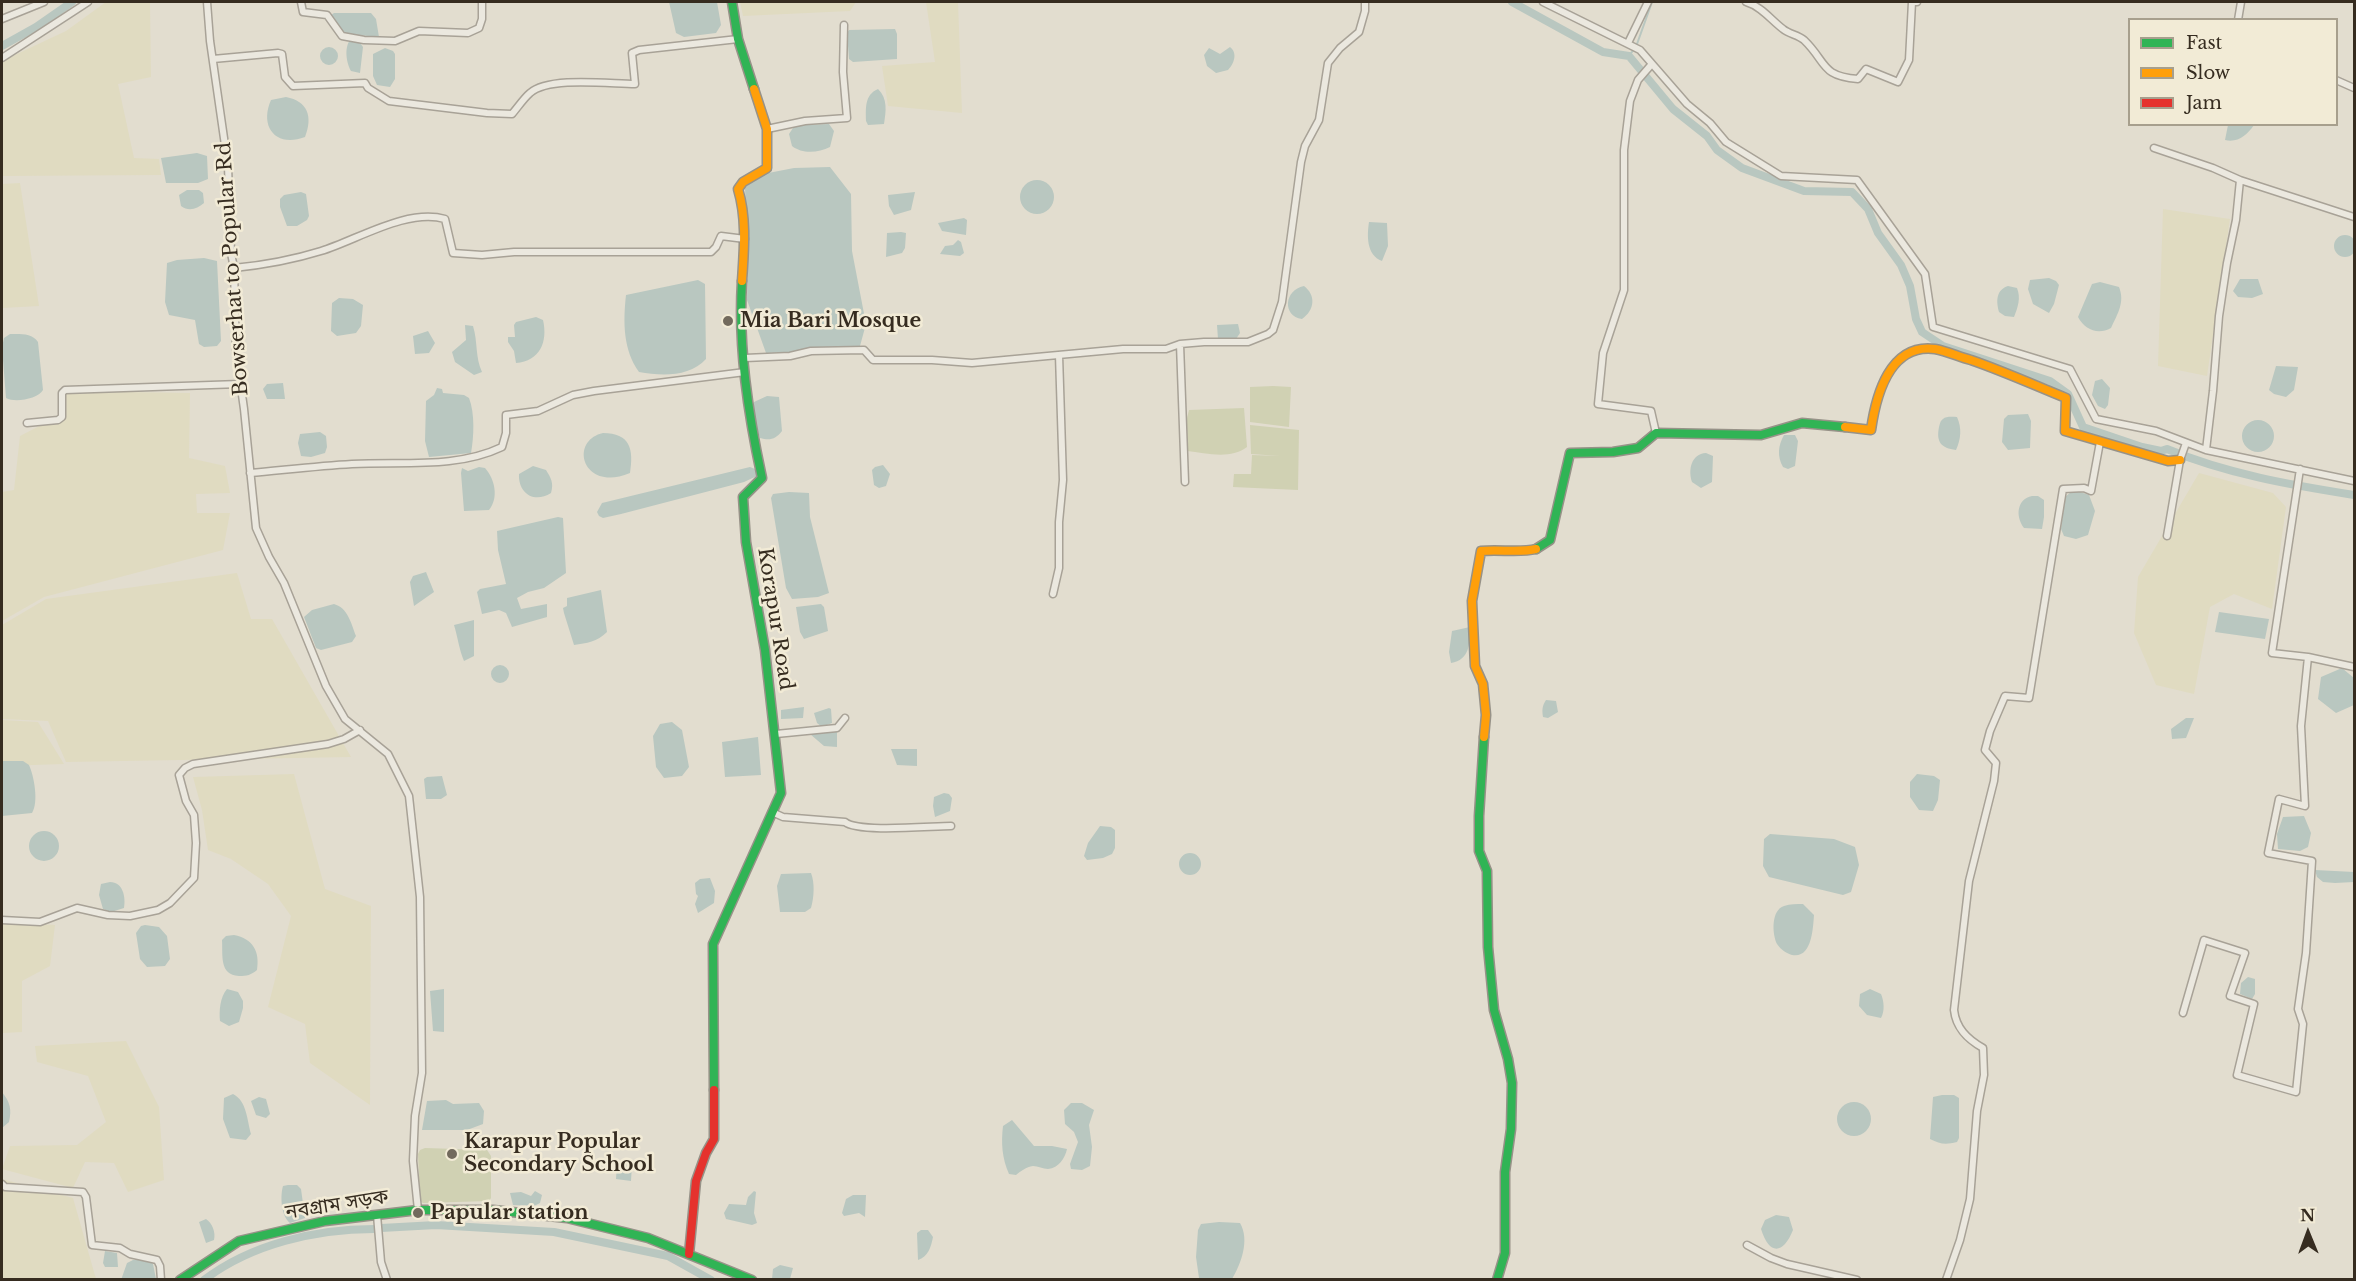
<!DOCTYPE html>
<html>
<head>
<meta charset="utf-8">
<style>
	body { margin:0 }
	#map { position:relative; width:2356px; height:1281px; overflow:hidden; background:#e2ddcf; font-family:"Libre Baskerville",serif }
	canvas { display:block }
	.frame { position:absolute; inset:0; border:3px solid #362c20; pointer-events:none }
	.legend { position:absolute; left:2128px; top:18px; width:210px; height:108px; box-sizing:border-box; background:#f2ebd6; border:2px solid #a79f8d; margin:0; padding:8px 10px; list-style:none; font-size:18px; color:#362c20 }
	.legend li { display:flex; align-items:center; gap:12px; height:30px }
	.legend b { width:30px; border:2px solid #a79f8d }
	.north { position:absolute; left:2278px; top:1203px; width:60px; height:60px; -webkit-text-stroke:4px #f2ebd6; paint-order:stroke; rotate:359deg; font-size:16px; font-weight:700; line-height:24px; text-align:center; color:#362c20 }
	.north::after { content:''; display:block; margin:auto; width:21px; height:27px; background:#362c20; clip-path:polygon(50% 0,100% 100%,50% 72%,0 100%) }
</style>
</head>
<body>
<div id="map">
<canvas width="2356" height="1281"></canvas>
<div class="frame"></div>
<ul class="legend">
<li><b style="height:8px;background:#30b455"></b>Fast</li>
<li><b style="height:8px;background:#ff9f0a"></b>Slow</li>
<li><b style="height:8px;background:#e5322d"></b>Jam</li>
</ul>
<div class="north">N</div>
</div>
<script>
const g = document.querySelector('canvas').getContext('2d');
g.lineJoin = 'round';
function fillPath(path, color) { g.fillStyle = color; g.fill(path, 'evenodd'); }
function stroke(path, color, width, dash) { g.strokeStyle = color; g.lineWidth = width; g.lineCap = dash ? 'butt' : 'round'; g.setLineDash(dash || []); g.stroke(path); }
function write(font, color, halo, rows, align = 'center') {
  g.font = font + ' "Libre Baskerville","Noto Sans Bengali",serif'; g.lineWidth = 5; g.setLineDash([]); g.textBaseline = 'middle'; g.strokeStyle = halo; g.fillStyle = color; for (const [text, x, y, turn = 0] of rows) {
    g.save(); g.translate(x, y); g.rotate((+turn || 0) * Math.PI / 180); g.textAlign = isNaN(turn) ? turn : align; if (halo) g.strokeText(text, 0, 0); g.fillText(text, 0, 0); g.restore();
  }
}
fillPath(new Path2D(`
	M106,2H150L151,77L118,84L134,158L159,159L161,175L2,176V61L66,31Z
	M740,2H856L850,11L743,16Z
	M926,2H958L962,113L888,106L882,66L935,62Z
	M20,183L39,306L2,308V184Z
	M2163,209L2230,219L2207,376L2158,366Z
	M62,391L190,393L189,458L225,466L230,493L196,494L197,513H230L223,550L44,597L2,621V492L14,490L20,436L59,416Z
	M2199,473L2273,493L2286,507L2272,609L2234,594L2210,607L2194,694L2156,685L2134,633L2138,577Z
	M237,573L251,619H272L351,757L66,762L48,721L2,719V625L46,599Z
	M2,720L38,722L64,764L2,766Z
	M294,774L325,889L371,906L370,1105L310,1063L305,1024L268,1007L291,916L268,884L231,859L208,850L202,810L193,777Z
	M2,922L55,925L50,966L22,981V1032L3,1033L2,1029Z
	M126,1041L159,1107L164,1180L128,1192L114,1163L85,1162L73,1188L2,1169L10,1146L77,1145L106,1122L88,1076L37,1062L35,1046Z
	M2,1179L73,1198L96,1279H2Z`), '#e0dbc1');
fillPath(new Path2D(`
	M1273,386L1291,387L1289,427L1250,422V387Z
	M1244,408L1247,447C1230,460 1206,453 1187,451L1186,422L1189,410Z
	M1250,425L1299,430L1298,490L1233,487L1234,474H1251L1252,455L1280,456L1251,454Z
	M425,1148L487,1150L491,1156V1198L489,1201L423,1203L420,1201L418,1154L420,1150Z`), '#d0d1b3');
fillPath(new Path2D(`
	M669,2H717L721,25L716,33L684,37L676,33Z
	M334,13H371L376,19L379,37L347,34L342,32L331,15Z
	M895,29L897,34V59L853,62L849,59L847,33L849,30Z
	M351,39L358,40L363,47L360,73L351,71C346,62 344,46 351,39Z
	M1230,47C1238,53 1234,64 1228,70L1216,73L1207,66L1204,55L1209,48L1220,54Z
	M320 56a9 9 0 1 1 18 0a9 9 0 1 1-18 0Z
	M385,48L393,51L395,54V79L390,87L377,85L373,76V54Z
	M878,89C888,99 886,111 884,124L868,125L866,121C866,109 864,95 878,89Z
	M286,97C308,101 313,117 305,137C276,148 259,127 271,100Z
	M829,124L834,131L830,147C818,153 802,154 792,146L789,134L793,128L800,125Z
	M2228,125H2254C2247,135 2238,143 2225,140Z
	M197,153L207,156L208,179L198,183H166L161,158Z
	M830,167L851,194L852,251L866,324L860,346C828,347 798,353 766,353L747,300L748,253L745,188L758,175L794,168Z
	M1020 197a17 17 0 1 1 34 0a17 17 0 1 1-34 0Z
	M187,190H199L203,193L204,203C197,209 189,212 181,206L179,195Z
	M301,192L306,194L309,216L307,220L297,226H287L280,207V199L284,195Z
	M915,192L911,210L894,215L889,206L888,195Z
	M964,218L967,220L966,235L942,231L938,223Z
	M1369,222L1387,223L1388,246L1382,261C1366,255 1367,235 1369,222Z
	M901,232L906,233L905,248L902,253L886,257L887,233Z
	M2334 246a11 11 0 1 1 22 0a11 11 0 1 1-22 0Z
	M958,240L961,242L964,253L960,256L940,254L945,246L953,245Z
	M204,258L217,261L221,341L217,346L204,347L199,344L195,320L169,315L165,302L167,263L177,260Z
	M2049,278L2056,281L2059,285L2054,304L2049,313L2033,304L2028,289L2030,280Z
	M2240,279H2258L2263,294L2252,298L2238,297L2233,291Z
	M698,280L705,284L706,359C690,377 662,376 639,372C623,350 623,322 626,295Z
	M2100,282L2119,287C2125,302 2118,313 2111,328C2098,335 2085,330 2078,317L2092,284Z
	M1304,286C1316,295 1315,310 1302,319C1282,316 1284,290 1304,286Z
	M2008,286L2017,288C2021,298 2018,307 2014,317L2005,316L1999,312C1996,301 1996,290 2008,286Z
	M339,298L353,299L363,305L361,326L356,333L337,336L331,331L332,303Z
	M536,317L543,320C548,342 540,361 516,363L514,351L508,342V337H515L514,325L516,322Z
	M1238,324L1240,333L1236,339H1218L1217,325Z
	M465,325L473,326C478,342 475,357 482,372L474,375L455,362L452,352L466,340Z
	M428,331L435,343L429,353L415,354L413,336Z
	M10,334C21,334 32,333 38,342L43,390C38,399 15,403 6,398L2,347L4,338Z
	M2276,366L2298,367L2294,390L2286,397L2274,394L2269,390Z
	M2102,379L2110,388L2108,405L2105,409L2098,406L2092,395L2095,381Z
	M283,383L285,399H267L263,389L267,384Z
	M437,388L442,389L443,393L464,395L469,398C475,413 474,437 471,453L429,457L425,441L426,401L434,395Z
	M767,396L779,397L782,431C776,439 770,441 760,438L754,418V402Z
	M2028,414L2031,421L2030,448L2008,450L2002,442L2004,419L2008,415Z
	M1957,417C1962,428 1961,439 1956,450C1941,448 1936,442 1939,427C1940,424 1940,421 1943,419C1946,416 1953,417 1957,417Z
	M2242 436a16 16 0 1 1 32 0a16 16 0 1 1-32 0Z
	M320,432L326,436L327,447L325,453L311,457L301,456L298,443L300,434Z
	M603,433C630,433 634,449 630,473C583,493 568,441 603,433Z
	M1784,435H1795L1798,441L1795,466L1788,469L1783,467C1777,456 1778,446 1784,435Z
	M1706,453L1713,456L1712,482L1701,488L1692,482C1688,470 1691,454 1706,453Z
	M883,465L890,474L886,486L879,488L874,485L872,470L875,467Z
	M533,466L546,470C551,478 554,483 551,493C534,504 518,493 519,474Z
	M479,467L485,468C495,479 499,498 489,510L464,511L461,473L462,468L468,471Z
	M750,467L755,469L757,476L744,482L621,514L603,518L599,516L597,512L602,503Z
	M2077,491L2089,495L2095,511L2088,535L2076,539L2064,536L2061,529L2065,497L2071,492Z
	M789,492L809,493L810,517L829,593L818,597L792,599L786,588L771,498L773,494Z
	M2032,496H2038L2044,500V517L2042,529L2024,528C2015,516 2017,499 2032,496Z
	M558,517L563,518L566,573L544,588L528,592L517,598L521,609L547,604V617L512,627L506,613L499,610L482,614L477,592L480,589L506,584L498,550L497,531Z
	M426,572L434,592L414,606L410,582L413,576Z
	M601,590L607,632C597,642 587,643 574,645L564,613L563,608L567,606V598Z
	M334,604C348,608 351,623 356,636L352,642L321,650L316,648L304,617L312,610Z
	M821,604L824,607L828,631L804,639L800,632L796,607Z
	M2219,612L2269,619L2265,639L2215,632Z
	M474,620V656L464,661C459,649 458,638 454,625Z
	M1470,627C1470,643 1470,660 1451,663L1449,652L1452,631Z
	M491 674a9 9 0 1 1 18 0a9 9 0 1 1-18 0Z
	M2342,668L2354,678V705L2336,713L2318,699L2321,677Z
	M1546,700L1556,701L1558,712L1548,718L1543,717C1542,710 1542,706 1546,700Z
	M804,707L803,718L781,719V710Z
	M829,708L831,709L832,723L822,727L817,723L814,713Z
	M2186,718H2194L2186,738L2172,739L2171,729Z
	M672,722L682,730L689,767L682,776L664,778L656,767L653,736L660,724Z
	M837,732V747L824,746L810,734Z
	M758,737L761,775L725,777L722,742Z
	M891,749H917V766L897,765Z
	M2,761H23L29,765C34,776 39,802 32,813L2,816Z
	M1917,774L1934,776L1940,780L1938,800L1933,811L1919,810L1910,797V782Z
	M442,776L447,795L441,799H426L424,779L427,777Z
	M944,793L949,794L952,798L950,811L935,817L933,806L934,797Z
	M2304,816L2311,833L2308,847L2300,851L2278,849L2277,834L2283,817Z
	M1100,826L1111,827L1115,830V848L1112,854L1103,858L1087,860L1084,856L1088,843Z
	M29 846a15 15 0 1 1 30 0a15 15 0 1 1-30 0Z
	M1770,834L1834,839L1855,847L1859,865L1851,892L1843,895L1769,877L1763,866L1764,839Z
	M1179 864a11 11 0 1 1 22 0a11 11 0 1 1-22 0Z
	M2315,870L2354,872V882L2335,883L2323,882L2317,877Z
	M811,873C815,883 814,898 811,908L805,912H780L777,886L781,874Z
	M710,878L715,891L714,903L698,913L695,904L698,896L696,894L695,883L700,879Z
	M110,882C123,882 126,897 124,908L111,912L103,909L99,895L101,884Z
	M1803,904L1814,915C1813,928 1812,959 1792,955C1786,953 1781,950 1777,944C1772,934 1771,910 1784,906C1790,904 1797,904 1803,904Z
	M145,925L159,927L167,936L170,959L165,966L147,967L140,959L136,933L141,926Z
	M234,935C253,939 260,951 257,970C251,975 247,976 239,976C219,975 223,955 222,940L226,936Z
	M2248,977L2255,979V994L2252,999L2240,994L2241,983Z
	M227,989L238,992L243,1001V1008L239,1022L229,1026L220,1021C219,1011 220,997 227,989Z
	M444,989V1032L433,1031L430,991Z
	M1870,989L1881,994C1884,1001 1885,1011 1881,1018L1867,1015L1859,1006L1860,994Z
	M2,1092C10,1102 12,1109 9,1122L2,1128Z
	M233,1094C247,1101 247,1120 251,1134L246,1140L230,1138L223,1119L224,1098Z
	M1942,1095H1954L1959,1098V1138L1957,1142C1945,1145 1940,1144 1930,1139L1933,1097Z
	M259,1097L266,1099L270,1114L266,1118L256,1115L251,1101Z
	M446,1100L453,1104L479,1103L484,1111L483,1124L467,1130H422L427,1101Z
	M1837 1119a17 17 0 1 1 34 0a17 17 0 1 1-34 0Z
	M1071,1103H1082L1094,1110L1089,1125L1092,1147L1090,1166L1082,1170L1071,1169L1070,1164L1078,1142L1074,1132L1065,1124L1064,1110Z
	M1012,1120L1034,1146H1052L1067,1149C1065,1158 1059,1168 1048,1169C1043,1169 1038,1166 1033,1166C1026,1167 1021,1171 1016,1175L1009,1174C1002,1158 1001,1143 1003,1126Z
	M617,1163L632,1164L631,1181L616,1179Z
	M288,1185H297L301,1189L305,1218L290,1223C281,1216 280,1196 283,1186Z
	M535,1191L542,1195L540,1203L534,1206L513,1205L510,1193L521,1192L531,1196Z
	M754,1191L756,1192L754,1213L757,1223L752,1225L726,1219L724,1213L729,1204L746,1205L748,1197Z
	M853,1195H866L865,1217L859,1213L844,1216L842,1213L846,1199Z
	M1776,1215L1789,1217L1793,1230C1783,1255 1769,1255 1761,1229L1765,1220Z
	M206,1219C212,1223 216,1232 214,1240L206,1243L199,1222Z
	M1219,1222L1240,1223C1250,1240 1241,1264 1232,1279H1204L1199,1278L1196,1257L1198,1230L1201,1224Z
	M921,1230H928L933,1237C931,1247 928,1257 918,1260L917,1233Z
	M105,1251L117,1253L118,1267H105L103,1263Z
	M133,1260H148L153,1264L156,1279L121,1280L127,1263Z
	M780,1265L793,1268L790,1279H772L773,1269Z`), '#b9c7c0');
stroke(new Path2D(`
	M1637,44L1652,2
	M1629,56L1634,49`), '#b9c7c0', 2);
stroke(new Path2D(`
	M1512,2L1603,52L1629,56L1673,109L1707,136L1717,150L1742,168L1804,191L1852,192L1868,209L1878,233L1901,265L1910,286L1916,319L1922,332L1943,346L2050,381L2068,394L2083,427L2142,447L2161,451L2167,449C2227,474 2291,485 2354,495
	M2,46L36,27L72,2
	M381,1228L436,1225L554,1232L668,1256L711,1280
	M204,1280C251,1244 316,1229 374,1229`), '#b9c7c0', 8);
const street = new Path2D(`
	M207,2L210,41L228,166L231,253L234,268L236,352L244,409L256,528L269,557L284,583L326,686L345,719L388,754L409,796L420,897L422,1073L415,1116L413,1161L418,1210
	M301,2L303,12L327,15L342,36L364,40L395,41L419,31L468,33L479,28L482,19V2
	M1543,2L1640,50L1687,104L1710,123L1726,142L1781,176L1857,180L1925,274L1933,327L2070,369L2096,419L2156,431L2206,450L2354,481
	M1746,2C1762,7 1770,19 1783,29C1789,34 1798,35 1804,40C1827,62 1820,76 1858,79L1866,69L1898,82L1909,60L1912,2H1917
	M2,19L44,2
	M2238,20L2241,2
	M1628,43L1648,2
	M2,58L88,2
	M213,59L278,53L282,54L285,77L293,86L365,83L368,88L389,101L487,113L512,114C518,107 524,98 530,93C549,76 610,84 635,84L632,53L639,50L738,39
	M1651,65L1638,80L1630,101L1624,150V290L1603,353L1598,404L1651,411L1656,433
	M2336,80L2354,88
	M767,129L805,121L847,118L843,72L844,25
	M2154,148L2213,168L2240,180
	M234,268C264,265 292,260 321,251C357,240 407,208 445,219L453,253L482,255L514,252H711L716,247L721,236L745,239
	M1180,344L1185,482
	M745,358L790,356L811,351L864,350L873,360H932L972,363L1123,349H1166L1180,344L1204,342H1248L1268,334L1273,330L1282,302L1301,162L1305,146L1319,120L1328,63L1340,48L1359,32L1365,11V2
	M27,423L58,420L62,417V393L65,390L240,384
	M2206,450L2213,391L2219,316L2227,263L2236,220L2240,180L2354,217
	M2300,469L2272,653L2308,657L2354,667
	M250,473C284,470 318,466 352,464C402,461 456,469 502,447L506,433V415L538,411L573,395L594,391L745,372
	M2167,536L2180,460L2186,443
	M1053,594L1059,568V522L1063,480L1059,355
	M776,734L837,728L845,718
	M772,812L783,817L845,822C858,833 931,826 951,826
	M2,920L40,922L77,908L108,915L130,916L158,910L170,903L194,878L196,843L194,815L186,801L179,775L185,768L193,764L328,744L344,739L360,730
	M2183,1013L2204,940L2245,953L2230,996L2254,1004L2237,1075L2296,1092L2303,1024L2298,1009L2306,953L2312,861L2268,853L2279,799L2305,806L2301,726L2308,657
	M2,1184L5,1187L83,1192L86,1197L92,1245L120,1248L130,1254L157,1260L160,1266L161,1280
	M377,1215L381,1262L387,1280
	M1747,1245L1771,1258L1787,1264L1857,1280
	M1946,1280L1960,1240L1970,1199L1977,1111L1984,1075L1983,1048C1967,1039 1956,1028 1954,1010L1969,881L1994,781L1996,763L1985,750L1990,731L2005,696L2029,698L2063,489L2084,488L2091,491L2100,442`);
const fast = new Path2D(`
	M732,2L738,39L754,89
	M1536,549L1550,540L1570,453L1613,452L1638,448L1656,433L1761,435L1802,423L1845,427
	M1484,737L1479,816V851L1487,871L1488,947L1494,1010L1508,1059L1512,1083L1511,1129L1505,1172V1253L1497,1280
	M714,1090L713,944L781,793L765,650L746,542L743,497L762,478C748,413 738,347 742,281
	M180,1280L239,1241L325,1221L418,1210H493L567,1218L648,1238L752,1280`);
const slow = new Path2D(`
	M742,281C744,250 747,219 738,189L743,182L767,168V129L754,89
	M1845,427L1871,430C1876,395 1890,343 1935,349C1947,351 1959,357 1971,360C2003,371 2034,385 2066,398L2065,431L2168,461L2180,460
	M1484,737L1486,715L1483,684L1475,666L1472,601L1481,551C1499,549 1519,553 1536,549`);
const jam = new Path2D(`
	M689,1254L696,1181L706,1153L714,1139V1090`);
stroke(street, '#a8a297', 9);
stroke(fast, '#979288', 11);
stroke(slow, '#979288', 11);
stroke(jam, '#979288', 11);
stroke(street, '#ebe8df', 6);
stroke(fast, '#30b455', 8);
stroke(slow, '#ff9f0a', 8);
stroke(jam, '#e5322d', 8);
for (const [x, y, r, color] of [
	[728,321,6,"#726a5d"],
	[452,1154,6,"#726a5d"],
	[418,1213,6,"#726a5d"]
]) { const dot = new Path2D(); dot.arc(x, y, r, 0, 2 * Math.PI); g.fillStyle = color; g.fill(dot); stroke(dot, '#f2ebd6', 2); }
write('20px', '#362c20', '#f2ebd6', [
	["Bowserhat to Popular Rd",233,269,-94],
	["Korapur Road",775,619,81],
	["নবগ্রাম সড়ক",337,1205,-9]
]);
write('bold 20px', '#362c20', '#f2ebd6', [
	["Mia Bari Mosque",740,321],
	["Karapur Popular",464,1142],
	["Secondary School",464,1165],
	["Papular station",430,1213]
], 'left');
</script>
</body>
</html>
